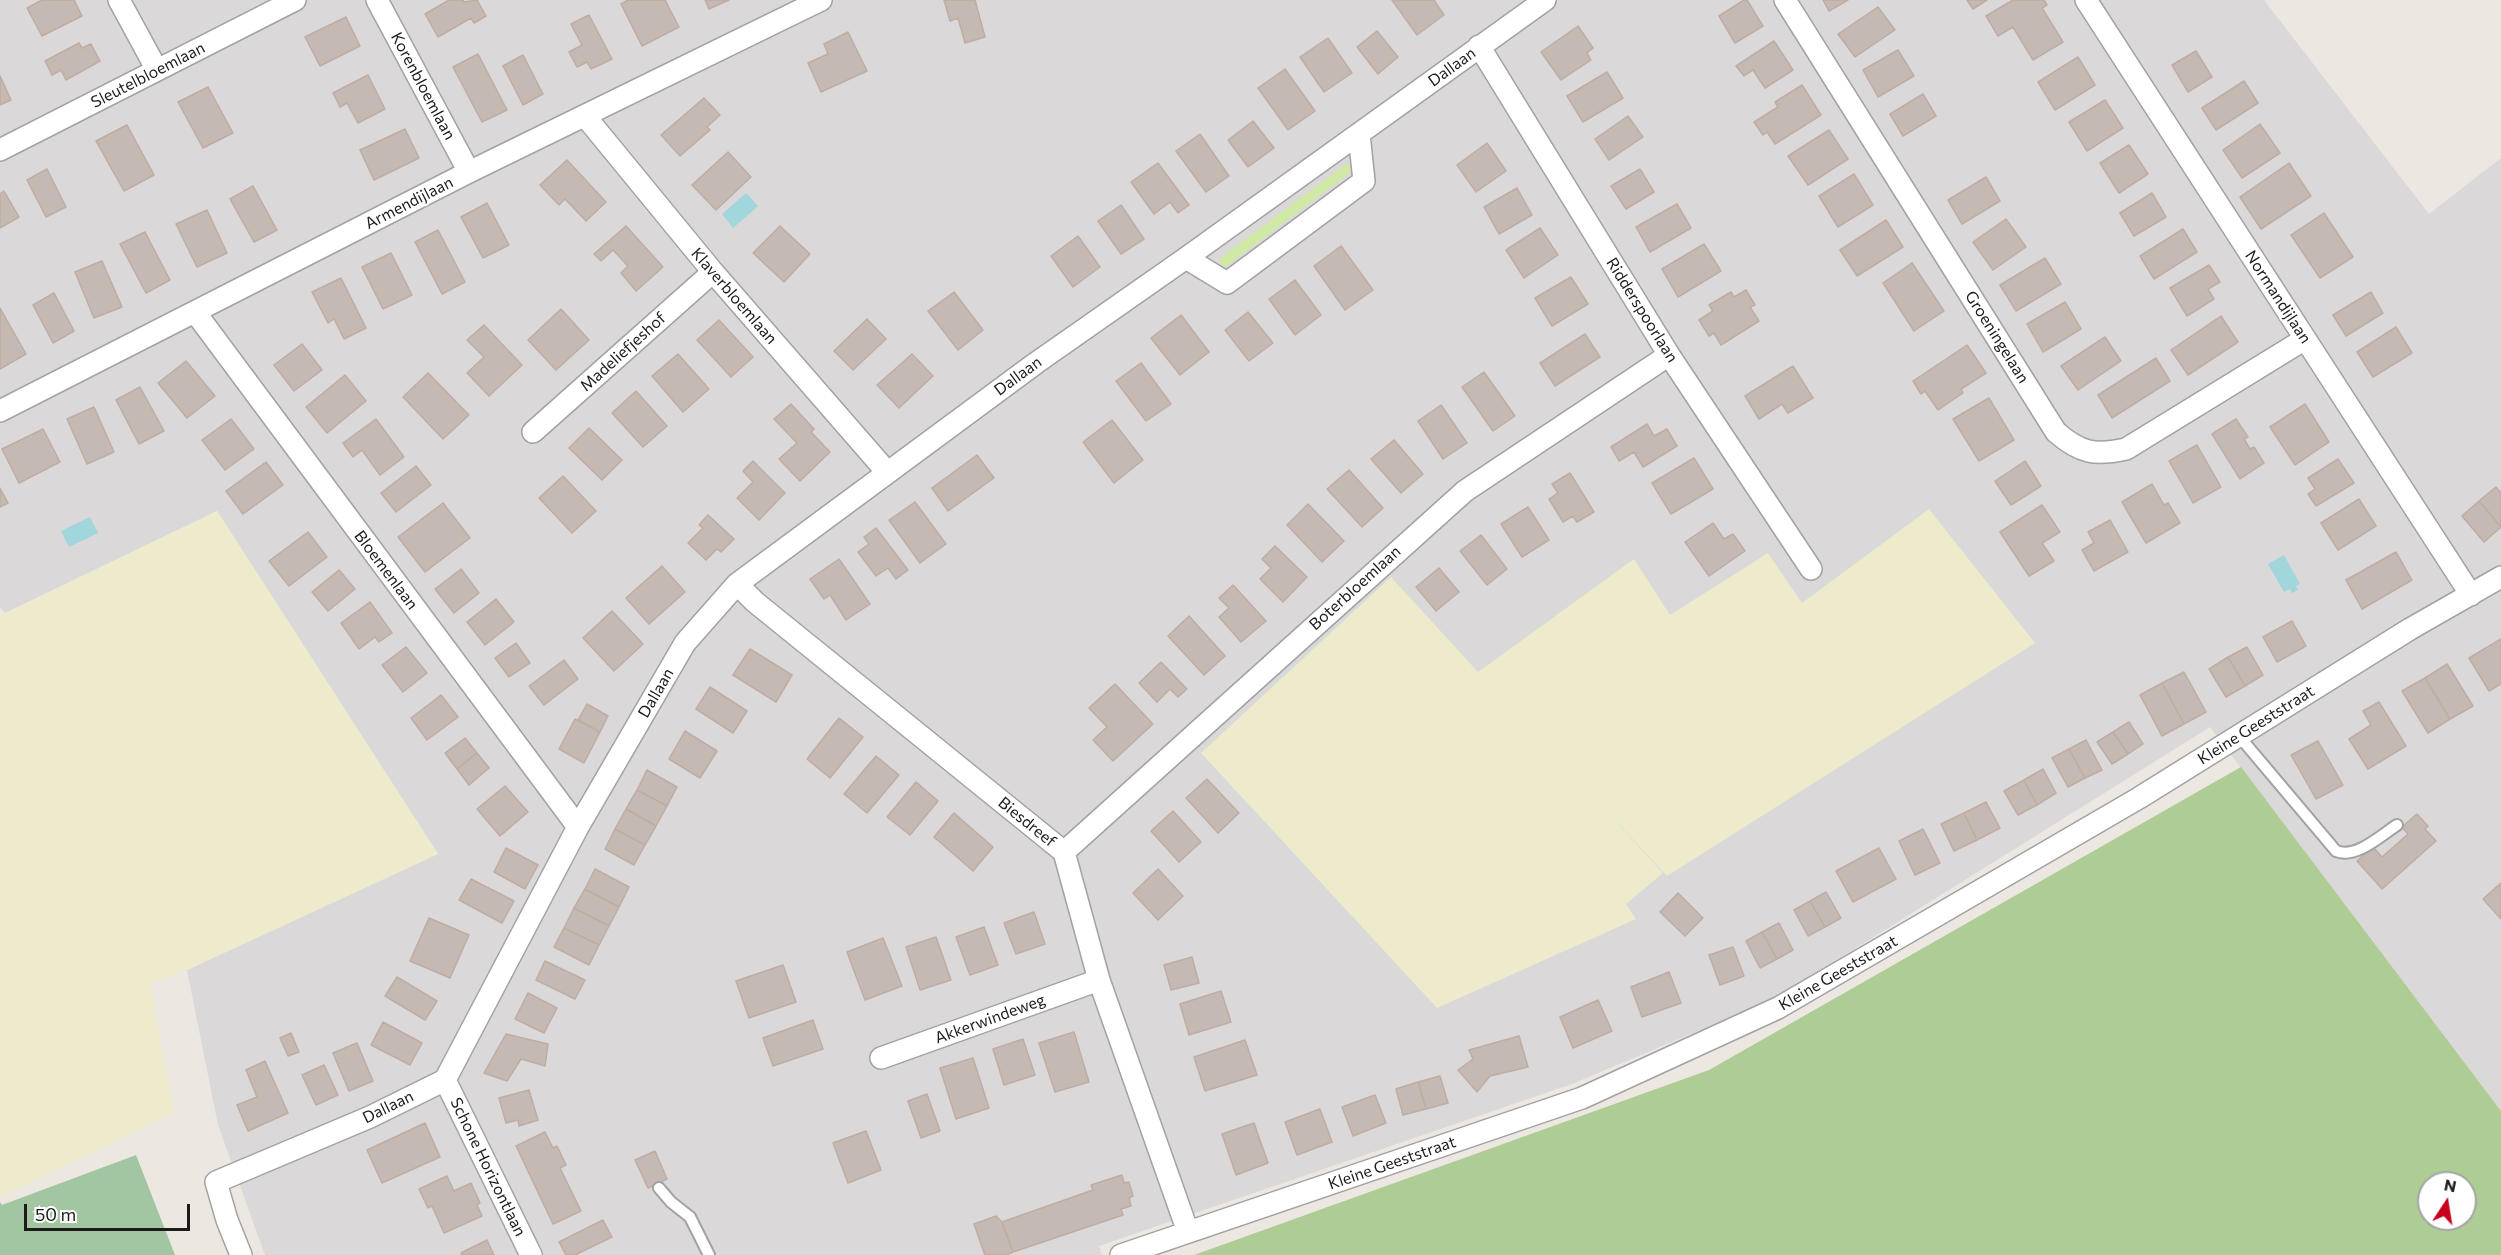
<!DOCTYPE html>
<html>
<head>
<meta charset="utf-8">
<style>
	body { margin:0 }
	#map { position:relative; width:2501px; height:1255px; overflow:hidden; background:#ede7e1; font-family:Commissioner,sans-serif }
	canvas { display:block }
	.north { position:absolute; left:2417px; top:1171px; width:60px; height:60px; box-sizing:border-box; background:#fff; border:2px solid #a4a4a4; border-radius:50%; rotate:12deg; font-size:16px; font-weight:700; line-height:24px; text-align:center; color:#1b1b1b }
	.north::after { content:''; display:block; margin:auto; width:21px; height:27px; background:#c7001b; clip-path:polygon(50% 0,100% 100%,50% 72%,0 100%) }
	.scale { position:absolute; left:24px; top:1204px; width:166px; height:27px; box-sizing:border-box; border:3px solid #1b1b1b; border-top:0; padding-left:8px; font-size:18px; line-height:21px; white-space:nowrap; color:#1b1b1b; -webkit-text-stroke:4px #fff; paint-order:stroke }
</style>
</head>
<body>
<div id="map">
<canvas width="2501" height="1255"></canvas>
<div class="north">N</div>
<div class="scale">50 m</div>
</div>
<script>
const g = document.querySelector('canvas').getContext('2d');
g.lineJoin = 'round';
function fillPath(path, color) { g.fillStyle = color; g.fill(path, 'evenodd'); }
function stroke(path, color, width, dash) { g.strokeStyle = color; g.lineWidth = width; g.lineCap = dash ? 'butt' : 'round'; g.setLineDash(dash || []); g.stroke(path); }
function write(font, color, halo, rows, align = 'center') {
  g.font = font + ' Commissioner,sans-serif'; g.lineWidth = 4.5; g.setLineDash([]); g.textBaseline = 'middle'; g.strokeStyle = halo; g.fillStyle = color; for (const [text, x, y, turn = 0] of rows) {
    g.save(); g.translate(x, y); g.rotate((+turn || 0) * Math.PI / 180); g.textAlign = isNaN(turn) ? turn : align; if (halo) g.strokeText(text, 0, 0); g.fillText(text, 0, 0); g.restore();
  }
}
fillPath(new Path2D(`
	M0,0H2264L2429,214L2501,158V1111L2210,727L1776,998L1572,1084L1099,1246L1102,1255H265L218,1125L187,970L438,854L217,511L5,613L0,608Z`), '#dad8d9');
fillPath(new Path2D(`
	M1929,509L2035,643L1667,876L1597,801L1663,873L1626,904L1636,919L1437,1008L1201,753L1391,577L1478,672L1634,559L1670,615L1768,553L1802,603Z
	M217,511L438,854L187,970L150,982L174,1113L0,1197V616Z`), '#edebcb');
fillPath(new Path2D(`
	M1346,164L1351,166L1352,171L1224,268L1219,259Z`), '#d0e9a5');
fillPath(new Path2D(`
	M2241,767L2501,1111V1255H1194L1709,1070ZM2429,1183H2465V1219H2429Z`), '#adcd95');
fillPath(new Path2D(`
	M136,1155L175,1255H0V1202L2,1205Z`), '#a2c6a2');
fillPath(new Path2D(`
	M746,193L758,206L733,228L722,214Z
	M90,517L98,533L69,547L61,531Z
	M2284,555L2300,584L2296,586L2298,590L2292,593L2290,589L2284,592L2268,564Z`), '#a0d6dc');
const building = new Path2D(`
	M42,0H74L82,16L42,36L27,8Z
	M449,0H463L464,2L477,0L486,16L474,23L471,18L438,37L425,14Z
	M628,0H665L679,27L642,46L621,4Z
	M705,0H729L709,9Z
	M944,0H975L985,37L965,43L958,18L950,21Z
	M1392,0H1434L1444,15L1417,35Z
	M1744,0H1747L1763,26L1735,43L1719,16Z
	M1823,0H1848L1829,11Z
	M1967,0H1987L1973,9Z
	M2013,0H2044L2047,5L2042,8L2063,42L2033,60L2013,27L1998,36L1986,16Z
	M1878,7L1895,30L1855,57L1838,34Z
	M589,15L612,59L591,69L587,62L577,67L569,52L582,45L571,24Z
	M346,17L360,46L320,66L305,37Z
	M1578,26L1593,48L1587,53L1591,60L1561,80L1541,52Z
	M1377,31L1398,57L1378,74L1357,47Z
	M848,32L867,71L821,92L808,63L828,54L824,44Z
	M1328,38L1352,73L1324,92L1300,57Z
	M1774,41L1793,70L1765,88L1753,70L1744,76L1736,66Z
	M79,43L82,48L91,44L100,61L66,80L61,70L52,75L45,61Z
	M1898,50L1914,76L1878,97L1863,70Z
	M2196,51L2212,77L2188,92L2172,65Z
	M478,54L507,110L482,122L453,67Z
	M523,55L543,94L523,105L503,66Z
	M2078,57L2095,85L2055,110L2038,82Z
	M1285,69L1315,111L1288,130L1258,88Z
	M1607,72L1623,98L1583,122L1567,96Z
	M368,75L385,109L358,123L347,103L340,107L333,93Z
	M0,76L11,100L0,105Z
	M2244,81L2258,103L2216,130L2202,108Z
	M1802,85L1821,115L1775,144L1767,132L1763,135L1754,122L1778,107L1775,102Z
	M208,87L233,133L203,148L178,102Z
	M1923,94L1936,116L1903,136L1890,114Z
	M704,98L720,115L707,127L710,130L680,156L661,135Z
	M2105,100L2123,128L2087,151L2069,122Z
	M1628,116L1643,137L1609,160L1595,139Z
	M1253,121L1274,148L1248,167L1228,140Z
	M2260,124L2280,153L2242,178L2223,150Z
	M127,125L154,175L124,191L96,141Z
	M405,129L419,158L374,180L360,150Z
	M1829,130L1848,159L1808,185L1788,156Z
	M1200,134L1229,176L1206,192L1176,151Z
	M1487,143L1506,171L1476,192L1457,165Z
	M2129,145L2148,174L2119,193L2100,163Z
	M728,152L751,177L716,210L692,185Z
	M567,160L606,202L586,221L565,199L559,205L540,185Z
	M1158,163L1189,205L1178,213L1170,202L1154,214L1131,182Z
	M2289,163L2311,196L2261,229L2240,197Z
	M47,169L66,207L46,217L27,180Z
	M1640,169L1654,192L1626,209L1611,186Z
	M1854,174L1873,205L1838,227L1819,196Z
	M1986,177L2000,201L1962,224L1948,200Z
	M253,186L277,230L254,242L230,199Z
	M1517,188L1532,215L1499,234L1484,207Z
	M4,191L19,217L0,228V194Z
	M2152,193L2166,217L2134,236L2120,213Z
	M487,203L509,245L483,258L461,217Z
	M1677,204L1691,228L1650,252L1636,227Z
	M1121,205L1144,239L1121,254L1098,221Z
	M207,210L227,253L197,267L176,224Z
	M2324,213L2353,257L2320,278L2291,235Z
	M2006,219L2026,247L1993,270L1973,242Z
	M1886,220L1903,247L1857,276L1840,250Z
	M626,226L663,267L636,291L621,273L628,266L613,250L601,261L594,254Z
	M780,226L810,254L784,282L753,253Z
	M1540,228L1558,255L1524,278L1506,250Z
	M2183,229L2197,252L2154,279L2140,256Z
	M438,230L465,282L442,294L415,242Z
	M145,232L170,280L146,293L120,244Z
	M1078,236L1100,267L1073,287L1051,256Z
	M1704,244L1721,271L1678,297L1662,269Z
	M1341,246L1373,290L1345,310L1314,266Z
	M391,253L412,295L383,309L362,267Z
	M2045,258L2061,284L2016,311L2000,285Z
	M102,261L122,307L94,318L75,272Z
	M1912,263L1944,311L1914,331L1883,283Z
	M2209,265L2220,282L2208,289L2214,299L2187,316L2170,288Z
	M1571,277L1588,304L1552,326L1535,298Z
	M341,278L366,328L344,339L334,319L328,323L312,292Z
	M1295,280L1321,315L1295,335L1269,299Z
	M1746,290L1755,305L1750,307L1759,321L1721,345L1714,333L1709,336L1699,320L1713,311L1709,305L1731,292L1734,297Z
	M954,292L983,330L958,350L928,311Z
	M2371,292L2383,313L2346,336L2333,315Z
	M54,293L74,331L53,343L33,305Z
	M2065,302L2081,329L2043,352L2027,324Z
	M0,308L26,354L0,369Z
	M561,309L589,340L556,370L528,340Z
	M1248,312L1273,343L1249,361L1225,330Z
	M1181,315L1209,352L1180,375L1151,338Z
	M2221,316L2238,342L2188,375L2171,350Z
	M867,319L886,339L853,370L834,351Z
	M719,320L753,357L731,377L697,340Z
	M484,325L522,365L489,396L467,373L484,357L467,340Z
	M2396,327L2412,353L2373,377L2357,352Z
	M1585,334L1600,357L1555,386L1540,363Z
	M2105,337L2121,361L2078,390L2061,366Z
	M302,344L322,370L294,391L274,365Z
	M1967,345L1986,373L1961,389L1963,393L1938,410L1925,391L1921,394L1913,381Z
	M678,354L709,389L683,412L652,376Z
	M912,354L933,376L899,408L877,385Z
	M2156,358L2170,381L2112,418L2098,395Z
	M186,361L215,396L187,418L158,383Z
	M1141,363L1171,404L1146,421L1116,381Z
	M1793,366L1813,398L1788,413L1782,404L1759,419L1745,396Z
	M1484,372L1515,416L1493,431L1462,387Z
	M428,373L469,415L443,439L403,397Z
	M345,375L366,401L327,433L306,407Z
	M140,387L164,431L139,444L116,400Z
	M636,391L667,426L643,447L612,413Z
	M1989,398L2014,440L1979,461L1953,419Z
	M791,404L814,429L811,432L830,452L800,481L779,459L797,443L774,419Z
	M2305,404L2329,442L2295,465L2270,427Z
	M1441,405L1467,443L1443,459L1418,421Z
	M94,407L114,452L87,464L67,419Z
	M231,419L254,449L225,470L202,440Z
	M376,419L404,457L380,475L362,450L353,457L343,443Z
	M2236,419L2248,437L2244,439L2250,449L2254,447L2264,463L2240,479L2212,434Z
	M1112,420L1143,460L1114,483L1083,442Z
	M1647,424L1654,436L1667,429L1677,446L1643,467L1634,452L1619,461L1611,447Z
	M589,428L622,460L602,480L569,448Z
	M43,429L60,462L19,483L2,449Z
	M1394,440L1423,474L1401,493L1371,459Z
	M2197,445L2221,487L2193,503L2169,461Z
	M977,455L994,478L948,511L932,488Z
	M1694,458L1713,489L1671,514L1652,483Z
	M2338,459L2354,483L2316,506L2308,494L2315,489L2308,478Z
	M753,461L785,493L759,520L737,498L753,482L743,471Z
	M2025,461L2041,486L2011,505L1995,481Z
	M266,462L283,485L243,514L226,491Z
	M416,466L431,485L396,512L381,493Z
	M1349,470L1383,508L1362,527L1327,489Z
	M1570,473L1594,512L1577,522L1573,516L1563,522L1549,499L1558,493L1552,484Z
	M563,476L596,511L572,533L539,498Z
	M2152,484L2164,505L2168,503L2180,523L2146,543L2122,502Z
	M2496,487L2501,493V527L2479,501Z
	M0,488L8,503L0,507Z
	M2359,499L2376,526L2338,550L2321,523Z
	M2479,501L2501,527L2484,542L2462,516Z
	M915,502L946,544L920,563L889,520Z
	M443,503L470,538L425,572L398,537Z
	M1308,504L1344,541L1322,562L1287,525Z
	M2042,505L2060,532L2042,543L2054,561L2029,576L2000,532Z
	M1528,507L1549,540L1522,557L1501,524Z
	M708,515L734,539L721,552L717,549L706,560L688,543L703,528L699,525Z
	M2110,520L2128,552L2094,571L2082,550L2094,543L2088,532Z
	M1713,523L1724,539L1733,534L1745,551L1709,576L1685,542Z
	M876,528L908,570L896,579L888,568L876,576L858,552L869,544L864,537Z
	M308,532L327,557L289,586L269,561Z
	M1481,535L1507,569L1487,585L1460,551Z
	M1275,546L1307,577L1283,602L1260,579L1271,568L1262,559Z
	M2396,552L2412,580L2362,609L2346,580Z
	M839,559L870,604L846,620L830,595L824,599L810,579Z
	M662,566L685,592L649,624L626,598Z
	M1439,568L1459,592L1436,611L1416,587Z
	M461,569L479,593L454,613L435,589Z
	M339,570L355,589L328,611L312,592Z
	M1233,585L1266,621L1241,642L1219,617L1229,608L1219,598Z
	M496,599L514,622L485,645L467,622Z
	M370,602L392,633L379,642L375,637L359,649L341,623Z
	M612,611L643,644L614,671L583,638Z
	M1189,616L1225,656L1204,675L1168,636Z
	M2292,621L2306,646L2277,662L2263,637Z
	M2501,639V684L2489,691L2469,658Z
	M516,643L530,663L509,677L495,658Z
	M406,647L427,673L403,692L382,665Z
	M2247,647L2263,675L2245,686L2228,657Z
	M750,649L792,675L776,702L733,675Z
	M2228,657L2245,686L2226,697L2209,669Z
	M564,660L578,679L544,705L529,686Z
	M1161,662L1187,689L1178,697L1170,689L1157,702L1139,683Z
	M2447,664L2473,706L2450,719L2425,678Z
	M2184,672L2206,712L2184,724L2162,683Z
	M2425,678L2450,719L2428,733L2402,691Z
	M2162,683L2184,724L2162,736L2140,695Z
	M1115,684L1153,724L1113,761L1093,740L1107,727L1089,708Z
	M710,687L747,711L733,733L696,709Z
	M441,695L458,717L427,740L411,718Z
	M2379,702L2406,746L2368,769L2349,739L2371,725L2363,711Z
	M587,704L608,716L600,732L578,720Z
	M839,718L863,737L830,778L807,759Z
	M575,719L600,732L584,763L559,749Z
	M2129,722L2143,744L2128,754L2113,732Z
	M685,731L717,751L700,778L669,759Z
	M2113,732L2128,754L2112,764L2097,742Z
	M465,738L477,753L457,769L445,753Z
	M2086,740L2102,770L2085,778L2069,749Z
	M2318,741L2343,785L2316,799L2291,755Z
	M2069,749L2085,778L2068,787L2052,758Z
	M477,753L489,768L469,785L457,769Z
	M876,756L899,775L867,813L844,794Z
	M2043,769L2056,793L2037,805L2024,780Z
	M647,770L677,787L667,806L637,790Z
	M1207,779L1239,813L1218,833L1186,798Z
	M2024,780L2037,805L2018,815L2004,791Z
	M916,782L938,801L910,835L887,817Z
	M505,786L528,812L500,836L477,809Z
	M637,790L667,806L656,826L626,809Z
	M1986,802L2000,828L1977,840L1964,813Z
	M626,809L656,826L645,845L615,829Z
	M1173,811L1201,842L1179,862L1151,831Z
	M954,813L993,847L973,871L934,837Z
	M1964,813L1977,840L1954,851L1941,824Z
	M2417,814L2428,826L2425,829L2436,841L2382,889L2357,861L2373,847L2382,857L2408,834L2402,827Z
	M615,829L645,845L634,865L605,849Z
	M1923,829L1940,863L1915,875L1899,841Z
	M506,848L538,865L525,889L494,872Z
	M1879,848L1896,879L1853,902L1836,871Z
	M595,869L629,887L619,907L585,889Z
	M1158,869L1183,896L1158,920L1133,893Z
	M471,879L514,901L502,923L459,900Z
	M2501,883V919L2483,899Z
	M585,889L619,907L609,926L574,908Z
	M1826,892L1841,918L1825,927L1810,901Z
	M1678,893L1703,918L1685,936L1660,912Z
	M1810,901L1825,927L1808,936L1794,910Z
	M574,908L609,926L599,945L564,928Z
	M1034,912L1045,944L1016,954L1004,923Z
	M429,918L469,935L450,978L410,961Z
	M1779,923L1793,950L1777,959L1762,932Z
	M984,927L998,965L970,975L956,937Z
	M564,928L599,945L589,965L554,947Z
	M1762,932L1777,959L1760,968L1746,941Z
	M936,937L951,980L920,990L906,947Z
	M883,938L902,986L865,1000L847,952Z
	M1733,947L1744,976L1720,985L1709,955Z
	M1192,957L1199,983L1171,990L1164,965Z
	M545,961L585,980L575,999L536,980Z
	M783,965L796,1002L749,1018L736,981Z
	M1669,972L1681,1003L1642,1017L1631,987Z
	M397,977L437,1001L425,1020L385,996Z
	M1221,991L1231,1022L1189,1035L1180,1004Z
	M528,993L557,1008L544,1033L515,1019Z
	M1598,1000L1612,1031L1573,1048L1560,1017Z
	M813,1020L823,1049L773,1066L763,1038Z
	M383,1022L422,1043L410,1065L371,1045Z
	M1074,1032L1089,1082L1055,1092L1039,1043Z
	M291,1033L299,1052L288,1056L280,1038Z
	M506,1034L548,1044L545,1066L521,1059L507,1081L484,1073Z
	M1519,1036L1528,1067L1490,1076L1477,1092L1458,1070L1473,1059L1469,1050Z
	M1023,1039L1035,1075L1004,1085L993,1049Z
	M1245,1040L1257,1075L1205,1091L1194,1057Z
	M357,1043L373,1081L349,1091L333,1053Z
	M973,1058L989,1108L956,1119L940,1068Z
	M265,1061L288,1113L248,1131L237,1105L257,1097L246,1070Z
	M324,1065L338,1095L316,1105L302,1075Z
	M1440,1076L1448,1103L1426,1109L1418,1082Z
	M1418,1082L1426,1109L1403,1115L1396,1089Z
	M529,1090L538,1120L519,1126L518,1120L506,1123L499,1098Z
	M927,1094L940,1131L921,1138L908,1101Z
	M1375,1095L1386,1123L1353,1136L1342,1107Z
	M1320,1109L1332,1142L1297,1155L1285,1122Z
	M425,1123L440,1157L382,1183L367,1150Z
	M1254,1123L1268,1163L1236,1175L1222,1134Z
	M866,1131L881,1170L848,1183L833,1143Z
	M545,1132L553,1148L557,1146L566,1165L560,1168L581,1211L553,1224L516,1146Z
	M655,1151L667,1179L648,1188L635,1160Z
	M1122,1175L1124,1183L1129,1182L1133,1196L1129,1198L1131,1206L1121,1209L1123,1215L1013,1252L1002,1222L1093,1190L1091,1185Z
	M447,1176L454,1191L471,1183L480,1203L477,1205L482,1216L444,1233L432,1206L428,1208L419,1189Z
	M996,1216L1002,1222L1013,1252L1006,1255H985L974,1224Z
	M603,1220L612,1237L575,1255H566L559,1242Z
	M487,1240L494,1255H462L461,1253Z`);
fillPath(building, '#c5b9b4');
stroke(building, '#bfaca3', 1.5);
const lane = new Path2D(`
	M2239,736L2336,851C2356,859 2380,836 2397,825
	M659,1188L671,1202L690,1217L709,1255`);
const street = new Path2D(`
	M119,0L157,70
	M377,0L469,172
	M1785,0L2056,432C2080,453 2095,456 2126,449L2305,339
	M2086,0L2471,595
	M1479,46L1669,355L1811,569
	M585,116L713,272L887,472
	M0,150L295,0
	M1186,258L1227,283L1364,181L1359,134
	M195,312L578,827
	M0,411L469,172L821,0
	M533,432L713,272
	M737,584L755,602L1064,852L1099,980L1188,1232
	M1064,852L1465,491L1669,355
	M881,1058L1099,980
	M445,1080L531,1255
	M241,1255L227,1220L216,1182L370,1117L445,1080L578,827L685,643L737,584L1036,363L1186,258L1545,0
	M1121,1255L1582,1098L1778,1008L2139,798L2410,629L2501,577`);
stroke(lane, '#a2a2a2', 14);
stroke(street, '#a2a2a2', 24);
stroke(lane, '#fff', 10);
stroke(street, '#fff', 21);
write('16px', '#1b1b1b', '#fff', [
	["Dallaan",1452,67,-36],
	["Sleutelbloemlaan",148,75,-27],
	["Korenbloemlaan",423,86,62],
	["Armendijlaan",409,203,-27],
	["Klaverbloemlaan",734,296,49],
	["Normandijlaan",2278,297,57],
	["Ridderspoorlaan",1642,310,58],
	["Groeningelaan",1997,337,58],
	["Madeliefjeshof",623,352,-42],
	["Dallaan",1018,376,-36],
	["Bloemenlaan",386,570,53],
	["Boterbloemlaan",1355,588,-42],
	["Dallaan",656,693,-60],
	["Kleine Geeststraat",2256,725,-32],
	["Biesdreef",1027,822,39],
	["Kleine Geeststraat",1838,973,-30],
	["Akkerwindeweg",990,1019,-20],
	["Dallaan",388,1107,-26],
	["Kleine Geeststraat",1392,1163,-19],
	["Schone Horizontlaan",488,1167,64]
]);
</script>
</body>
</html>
